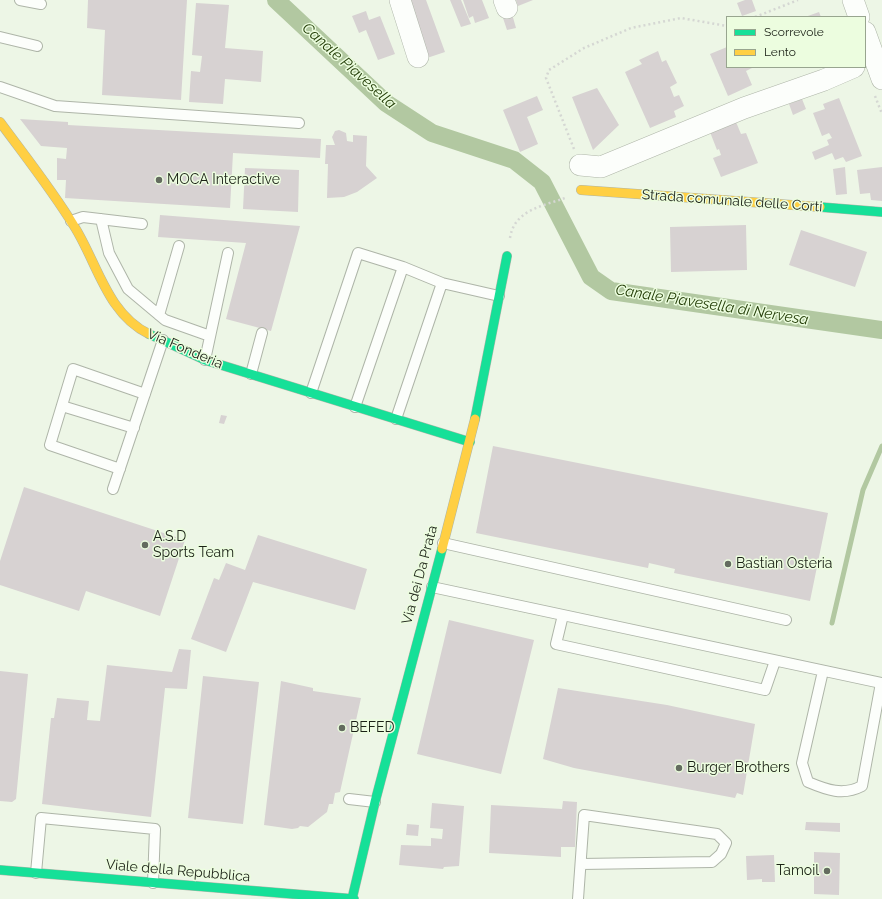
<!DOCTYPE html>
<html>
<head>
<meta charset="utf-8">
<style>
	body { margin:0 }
	#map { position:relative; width:882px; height:899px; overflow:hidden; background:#edf6e6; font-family:Raleway,sans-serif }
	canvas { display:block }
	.legend { position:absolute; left:726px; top:16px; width:140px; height:52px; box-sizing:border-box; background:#ecfddf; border:1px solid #98a58f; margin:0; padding:5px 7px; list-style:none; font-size:12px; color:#1b2116 }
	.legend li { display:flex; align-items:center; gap:8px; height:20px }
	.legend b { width:20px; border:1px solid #98a58f }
</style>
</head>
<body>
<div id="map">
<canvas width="882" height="899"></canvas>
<ul class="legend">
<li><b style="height:5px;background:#16e098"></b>Scorrevole</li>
<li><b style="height:5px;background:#ffcf43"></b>Lento</li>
</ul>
</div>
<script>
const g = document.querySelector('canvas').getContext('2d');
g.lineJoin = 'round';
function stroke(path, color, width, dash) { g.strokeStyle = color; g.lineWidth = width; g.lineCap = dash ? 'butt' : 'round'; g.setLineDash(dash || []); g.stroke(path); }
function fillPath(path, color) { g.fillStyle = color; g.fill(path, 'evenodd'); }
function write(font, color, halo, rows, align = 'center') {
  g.font = font + ' Raleway,sans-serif'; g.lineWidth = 3; g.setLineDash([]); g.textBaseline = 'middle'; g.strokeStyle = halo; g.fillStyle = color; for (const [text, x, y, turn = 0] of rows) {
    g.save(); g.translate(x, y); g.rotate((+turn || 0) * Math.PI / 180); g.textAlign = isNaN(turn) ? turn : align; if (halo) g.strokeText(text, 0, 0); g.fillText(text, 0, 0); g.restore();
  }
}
stroke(new Path2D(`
	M832,623L863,490L882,446`), '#b2c8a1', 5);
stroke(new Path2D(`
	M276,0L386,103L432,133L514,160L542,182L591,277L611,291L882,330`), '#b2c8a1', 18);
fillPath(new Path2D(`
	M88,0H187L181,100L102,95L105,30L87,28Z
	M406,0H426L445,52L427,58Z
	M450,0H461L471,24L461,27Z
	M463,0H482L489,18L475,23L473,16L469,18Z
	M516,0H533L518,6Z
	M745,0H752L756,11L742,16L737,3Z
	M196,3L229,5L225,48L263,51L261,82L225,79L223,104L189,102L191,71L200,72L202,56L192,55Z
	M366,11L369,20L380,16L395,54L378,60L366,30L359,33L352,16Z
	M819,12L821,17H805Z
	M512,14L516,28L507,30L503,18Z
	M727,47V67H754L746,71L752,85L728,96L710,54Z
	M658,51L662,62L666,60L677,83L670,87L674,97L679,95L684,106L674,111L676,117L650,128L625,72L642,64L639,60Z
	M597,88L619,125L593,150L572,97Z
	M537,96L543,110L527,117L538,144L520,152L503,110Z
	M839,98L862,156L846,162L843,157L835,160L832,153L815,160L812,152L829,145L827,140L832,138L829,133L822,136L813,113L825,109L823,104Z
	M802,99L806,109L793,115L789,104Z
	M20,119L68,122V125L321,139L320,158L233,153L230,208L65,198L66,180H57V158L66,159L67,148L41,146Z
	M736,122L741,134L746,133L758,163L721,177L713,158L721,155L719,149L717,150L710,132Z
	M339,130L346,133L347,141L353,142V135L367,136L366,166L377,178L357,192L344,197L327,198L328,164H325L326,145H335L332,137L335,131Z
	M845,167L847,194L836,195L833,169Z
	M882,167V201L871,200L870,193L860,194L857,170Z
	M245,168L299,170L298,212L243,209Z
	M160,215L300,226L271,331L226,319L246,243L158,237Z
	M746,225L747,270L671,272L670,227Z
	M801,230L867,252L855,287L789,265Z
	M221,415L227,416L224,424L219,423Z
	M493,446L828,513L810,601L674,573L675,569L649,563L648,568L476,533Z
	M24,487L185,540L160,616L86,591L79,611L0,585V561Z
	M258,535L367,569L355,610L253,582L226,652L191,639L214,578L219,580L226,563L245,570Z
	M449,620L534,640L501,774L417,754Z
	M179,649L191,650L187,689L165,688L151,817L42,804L51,718H54L57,698L89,701L87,720L100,721L107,665L172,672Z
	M0,671L28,674L16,799L12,802L0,801Z
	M203,676L259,682L243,824L188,818Z
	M281,681L313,688V691L361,698L340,792L335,793L333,804H329L327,812L308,827L300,826L298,828L292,829L264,825Z
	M558,688L667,705L755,724L743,795L737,793L735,798L574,768L543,759Z
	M563,801L577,802L575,847H561V857L489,853L491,805L562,809Z
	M432,803L464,806L459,866L444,867L443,869L399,865L401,845L431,846V838L442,839L443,829L430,828Z
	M806,822L840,823V832L805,830Z
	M407,824L419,825L418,836L406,835Z
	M814,852L840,853L839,895L814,894Z
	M774,855L775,882H762V879L747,880L746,856Z`), '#d7d2d2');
const lane = new Path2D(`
	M20,0L41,4
	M0,37L37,46
	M0,87L55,106L299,123
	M101,219L109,253L128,289L165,320L210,336
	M71,221L83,217L142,224
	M442,283L499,296
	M159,315L179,246
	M205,360L228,253
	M251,374L262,333
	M311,393L358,253L403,267L355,407
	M62,406L134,428
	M396,419L442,283L403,267
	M120,469L50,445L73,369L145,394
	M113,489L163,340
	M443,543L786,620
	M432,587L881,683L862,786C843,796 827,790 808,782L802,763L823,671
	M563,615L556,644L765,690L775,661
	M349,799L375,802
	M36,873L41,818L155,829L153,883
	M578,899L584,815L717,834L726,843L721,854L712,862L581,864`);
const street = new Path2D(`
	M400,0L418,57
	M504,0L507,8
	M853,0L859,17
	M865,32L882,79
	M580,165L601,167L744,108L824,80L854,67`);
const fast = new Path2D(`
	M820,207L882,212
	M149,334L205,360L470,442
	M475,419L507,256
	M0,870L354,899
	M352,899L375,802L442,549`);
const slow = new Path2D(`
	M0,122C25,156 52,190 74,226C97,262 107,314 149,334
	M581,190L820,207
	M442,549L475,419`);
stroke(lane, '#aeb5a8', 12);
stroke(street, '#aeb5a8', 22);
stroke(fast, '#aeb5a8', 10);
stroke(slow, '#aeb5a8', 10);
stroke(new Path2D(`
	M755,17L798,0
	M875,96L882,114
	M574,149L546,78L549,70L584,48L631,28L681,18L727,26
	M510,238C514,210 543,206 565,198`), '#d5d7d3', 2.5, [2, 3]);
stroke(lane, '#fcfefb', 10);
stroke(street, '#fcfefb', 21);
stroke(fast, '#16e098', 9);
stroke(slow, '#ffcf43', 9);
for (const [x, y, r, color] of [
	[159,180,4,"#646c5f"],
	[145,545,4,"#646c5f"],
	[728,564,4,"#646c5f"],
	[342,728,4,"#646c5f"],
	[679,768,4,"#646c5f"],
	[827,871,4,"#646c5f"]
]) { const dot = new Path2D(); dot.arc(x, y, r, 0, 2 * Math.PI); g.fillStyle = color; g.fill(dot); stroke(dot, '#ecfddf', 1.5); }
write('14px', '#1b2116', '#ecfddf', [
	["MOCA Interactive",167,180],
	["A.S.D",153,537],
	["Sports Team",153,553],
	["Bastian Osteria",736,564],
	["BEFED",350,728],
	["Burger Brothers",687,768],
	["Tamoil",819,871,"right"]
], 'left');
write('14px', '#1b2116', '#ecfddf', [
	["Strada comunale delle Corti",732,201,4],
	["Via Fonderia",185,349,23],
	["Via dei Da Prata",420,575,-75],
	["Viale della Repubblica",178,871,5]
]);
write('italic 15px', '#253f09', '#ecfddf', [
	["Canale Piavesella",349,66,42],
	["Canale Piavesella di Nervesa",712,305,9]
]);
</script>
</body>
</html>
